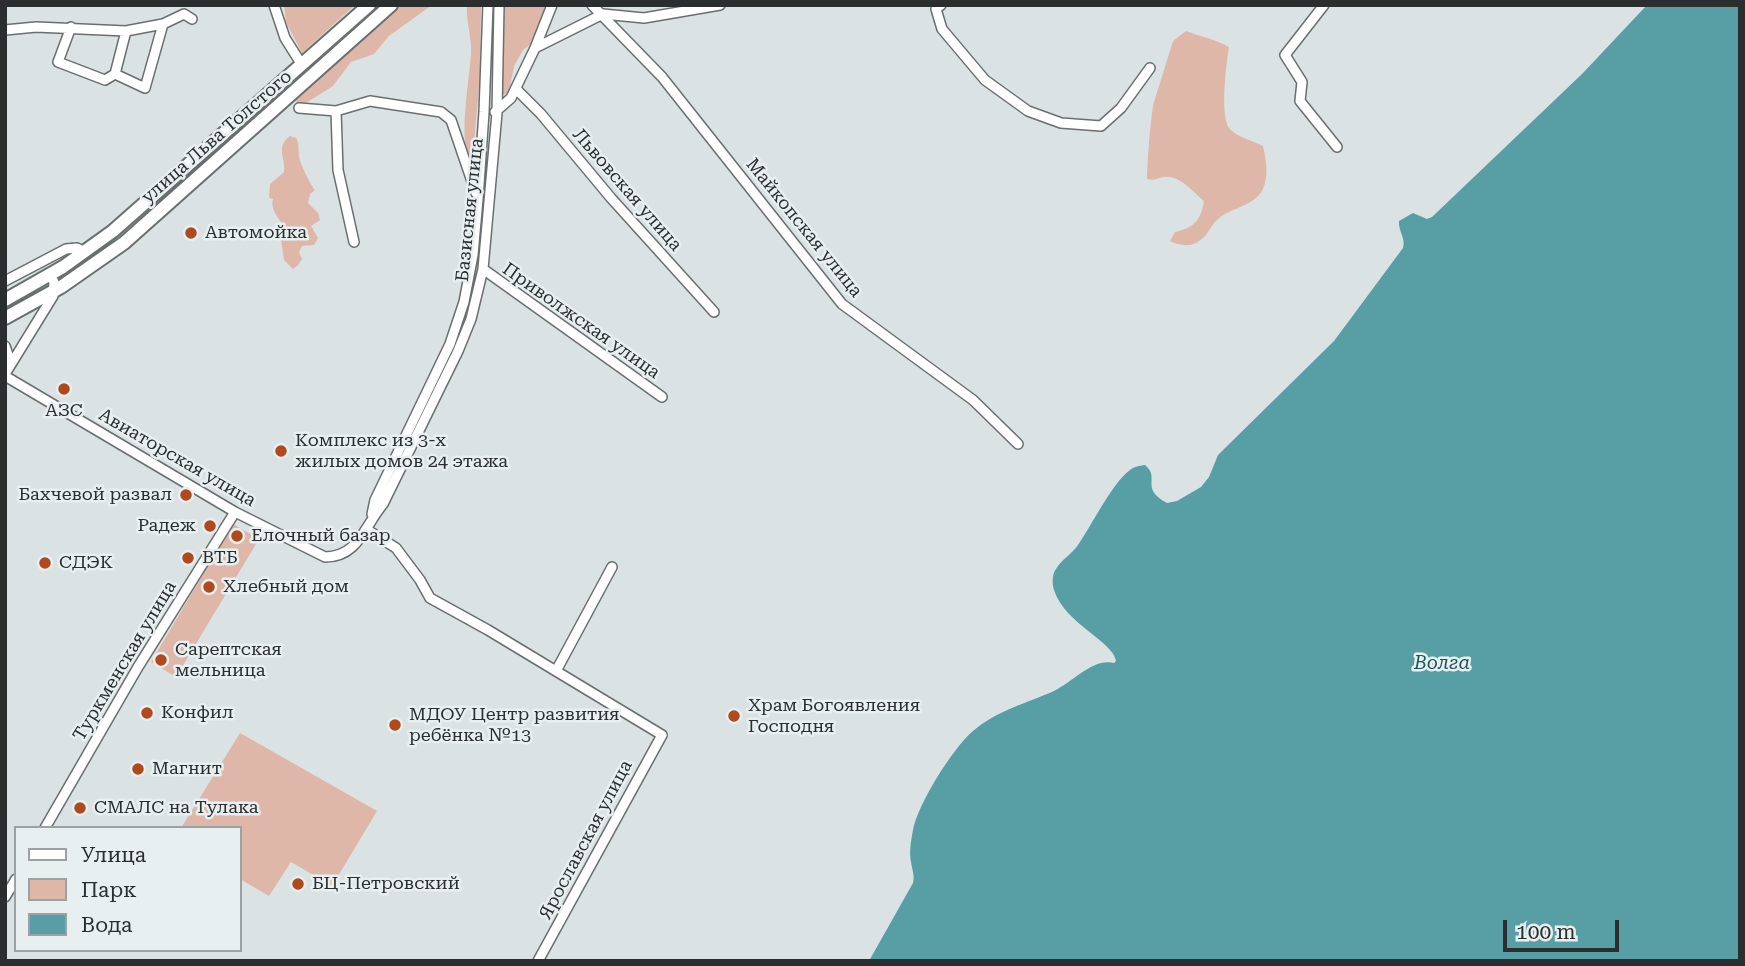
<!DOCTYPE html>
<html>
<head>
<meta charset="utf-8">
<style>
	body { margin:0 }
	#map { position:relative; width:1745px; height:966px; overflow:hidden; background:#dbe2e3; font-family:"Roboto Serif",serif }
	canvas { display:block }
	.frame { position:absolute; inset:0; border:7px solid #2b2e2e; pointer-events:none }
	.legend { position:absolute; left:14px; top:826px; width:228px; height:126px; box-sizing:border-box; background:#e8eff0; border:2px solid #9ca2a2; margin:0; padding:9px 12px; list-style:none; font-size:21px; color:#2b2e2e }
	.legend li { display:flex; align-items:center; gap:14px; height:35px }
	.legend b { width:35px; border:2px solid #9ca2a2 }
	.scale { position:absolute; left:1503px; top:920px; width:116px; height:32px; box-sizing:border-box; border:4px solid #2b2e2e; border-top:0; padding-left:9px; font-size:21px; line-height:24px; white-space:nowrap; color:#2b2e2e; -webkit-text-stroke:5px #e8eff0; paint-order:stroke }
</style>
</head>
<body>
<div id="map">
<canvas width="1745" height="966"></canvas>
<div class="frame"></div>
<ul class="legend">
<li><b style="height:9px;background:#fff"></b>Улица</li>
<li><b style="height:19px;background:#deb7a8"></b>Парк</li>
<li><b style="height:19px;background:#589ea5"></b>Вода</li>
</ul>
<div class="scale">100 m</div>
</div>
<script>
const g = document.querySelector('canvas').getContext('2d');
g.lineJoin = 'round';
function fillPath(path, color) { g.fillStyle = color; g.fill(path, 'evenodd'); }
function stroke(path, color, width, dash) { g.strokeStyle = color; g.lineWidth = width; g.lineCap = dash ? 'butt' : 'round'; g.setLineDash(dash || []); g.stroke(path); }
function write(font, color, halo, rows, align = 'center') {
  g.font = font + ' "Roboto Serif",serif'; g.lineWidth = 5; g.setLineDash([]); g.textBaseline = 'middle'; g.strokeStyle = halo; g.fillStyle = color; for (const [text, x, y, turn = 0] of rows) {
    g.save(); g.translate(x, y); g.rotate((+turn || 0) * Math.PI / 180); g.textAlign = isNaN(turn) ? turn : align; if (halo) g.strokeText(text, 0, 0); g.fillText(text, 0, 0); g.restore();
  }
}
fillPath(new Path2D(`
	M284,5H355L302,53L286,22Z
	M397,5H432L389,36L374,54L351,62L333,86L301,106L293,98Z
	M467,5H481L480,75L472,167C457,143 469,84 471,54C472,38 466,22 467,5Z
	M503,5H544L545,12L535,41L523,50L514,66L509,92L504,95L502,93Z
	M1186,31C1201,37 1215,39 1229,47C1226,64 1220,115 1229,128C1235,136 1253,141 1263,146C1266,160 1269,175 1263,189C1255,206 1230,208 1218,219C1209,227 1208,237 1196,243C1188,247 1178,245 1170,241L1175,232C1194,228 1201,220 1204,201C1193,192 1180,175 1164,177C1157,178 1156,181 1147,179C1147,168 1151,106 1155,99L1173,41Z
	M290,136L296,138C300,145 298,149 299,156C300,164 310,184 315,190L310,194L308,203L318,213L320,220L311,226L318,238L314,245L302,246L299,252L302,259L298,265L293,269L284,260L281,239L287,237C287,222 269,215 273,199L269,198L270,184L284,172C286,158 275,147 290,136Z
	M233,524L259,539L176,677L151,662Z
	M240,733L377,811L332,886L291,862L269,896L240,879V828H181Z`), '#deb7a8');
fillPath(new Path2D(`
	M1647,5H1740V961H869L913,883C915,875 912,870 911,862C909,852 911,841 913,830C918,804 952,749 973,731C996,711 1027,703 1054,691C1074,681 1093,658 1114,663L1116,661C1113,641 1065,624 1054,590C1052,584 1052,574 1056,569C1061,560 1072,554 1078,545C1092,525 1112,483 1130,470C1135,466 1139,466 1145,465C1161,478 1139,488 1167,503L1177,501L1201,487L1209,477L1218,455L1334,341L1403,248C1406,238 1398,231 1399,221L1413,213L1427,219L1432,217L1582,74Z`), '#589ea5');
const minor = new Path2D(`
	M274,5L285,38L302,65
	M592,5L662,77L842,304L973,400L1018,444
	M941,5L936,9L942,29L985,80L1028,111L1061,123L1101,126L1121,108L1150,68
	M1324,5L1285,55L1302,82L1300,101L1337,147
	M71,27L58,62L105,80L115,74L145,88L163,24
	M5,30L36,27L126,31L163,24L184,14L192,19
	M535,48L603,14L644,18L720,5
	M115,74L126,31
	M516,89L541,114L611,198L714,312
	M299,108L336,111
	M495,112L511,98L535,48L552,5
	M354,242L338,170L336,111L370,101L441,112L451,120L476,193
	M483,269L662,397
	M5,281L66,249L77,248L85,252
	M5,346L8,355L6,368
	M5,374L53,296L54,282L50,275
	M5,376L235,512L325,557C358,557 364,527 383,504L458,351L471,319L483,269L497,113L499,5
	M372,514L375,500L450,344L464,302L473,255L478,199L484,112L488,5
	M366,529L396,548L420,580L430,598L488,630L662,735L538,961
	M556,671L612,567
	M45,828L138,667L235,512
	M5,897L16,879`);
const major = new Path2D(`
	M5,300L63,267L113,231L369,5
	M5,318L61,287L124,243L391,5`);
stroke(minor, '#696f6f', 12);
stroke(major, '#696f6f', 16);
stroke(minor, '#fff', 9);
stroke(major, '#fff', 12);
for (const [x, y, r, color] of [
	[191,233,7,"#b04a1e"],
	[64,389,7,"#b04a1e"],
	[281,451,7,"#b04a1e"],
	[186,495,7,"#b04a1e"],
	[210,526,7,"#b04a1e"],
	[237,536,7,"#b04a1e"],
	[188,558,7,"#b04a1e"],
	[45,563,7,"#b04a1e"],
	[209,587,7,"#b04a1e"],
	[161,660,7,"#b04a1e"],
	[147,713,7,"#b04a1e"],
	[734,716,7,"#b04a1e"],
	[395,725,7,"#b04a1e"],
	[138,769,7,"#b04a1e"],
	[80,808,7,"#b04a1e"],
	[298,884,7,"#b04a1e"]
]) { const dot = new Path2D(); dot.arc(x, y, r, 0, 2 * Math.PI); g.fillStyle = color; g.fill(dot); stroke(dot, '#e8eff0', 2.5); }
write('18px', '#2b2e2e', '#e8eff0', [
	["улица Льва Толстого",217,137,-41],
	["Львовская улица",627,190,49],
	["Базисная улица",470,210,-84],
	["Майкопская улица",804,228,51],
	["Приволжская улица",581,321,35],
	["Авиаторская улица",177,458,30],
	["Туркменская улица",125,661,-59],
	["Ярославская улица",586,840,-62]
]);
write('18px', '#2b2e2e', '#e8eff0', [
	["Автомойка",205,233],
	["АЗС",64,411,"center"],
	["Комплекс из 3-х",295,441],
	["жилых домов 24 этажа",295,462],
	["Бахчевой развал",172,495,"right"],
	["Радеж",196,526,"right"],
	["Елочный базар",251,536],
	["ВТБ",202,558],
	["СДЭК",59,563],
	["Хлебный дом",223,587],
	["Сарептская",175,650],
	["мельница",175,671],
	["Храм Богоявления",748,706],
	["Господня",748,727],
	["Конфил",161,713],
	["МДОУ Центр развития",409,715],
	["ребёнка №13",409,736],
	["Магнит",152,769],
	["СМАЛС на Тулака",94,808],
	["БЦ-Петровский",312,884]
], 'left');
write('italic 19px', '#1a575c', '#e8eff0', [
	["Волга",1442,663]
]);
</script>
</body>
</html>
